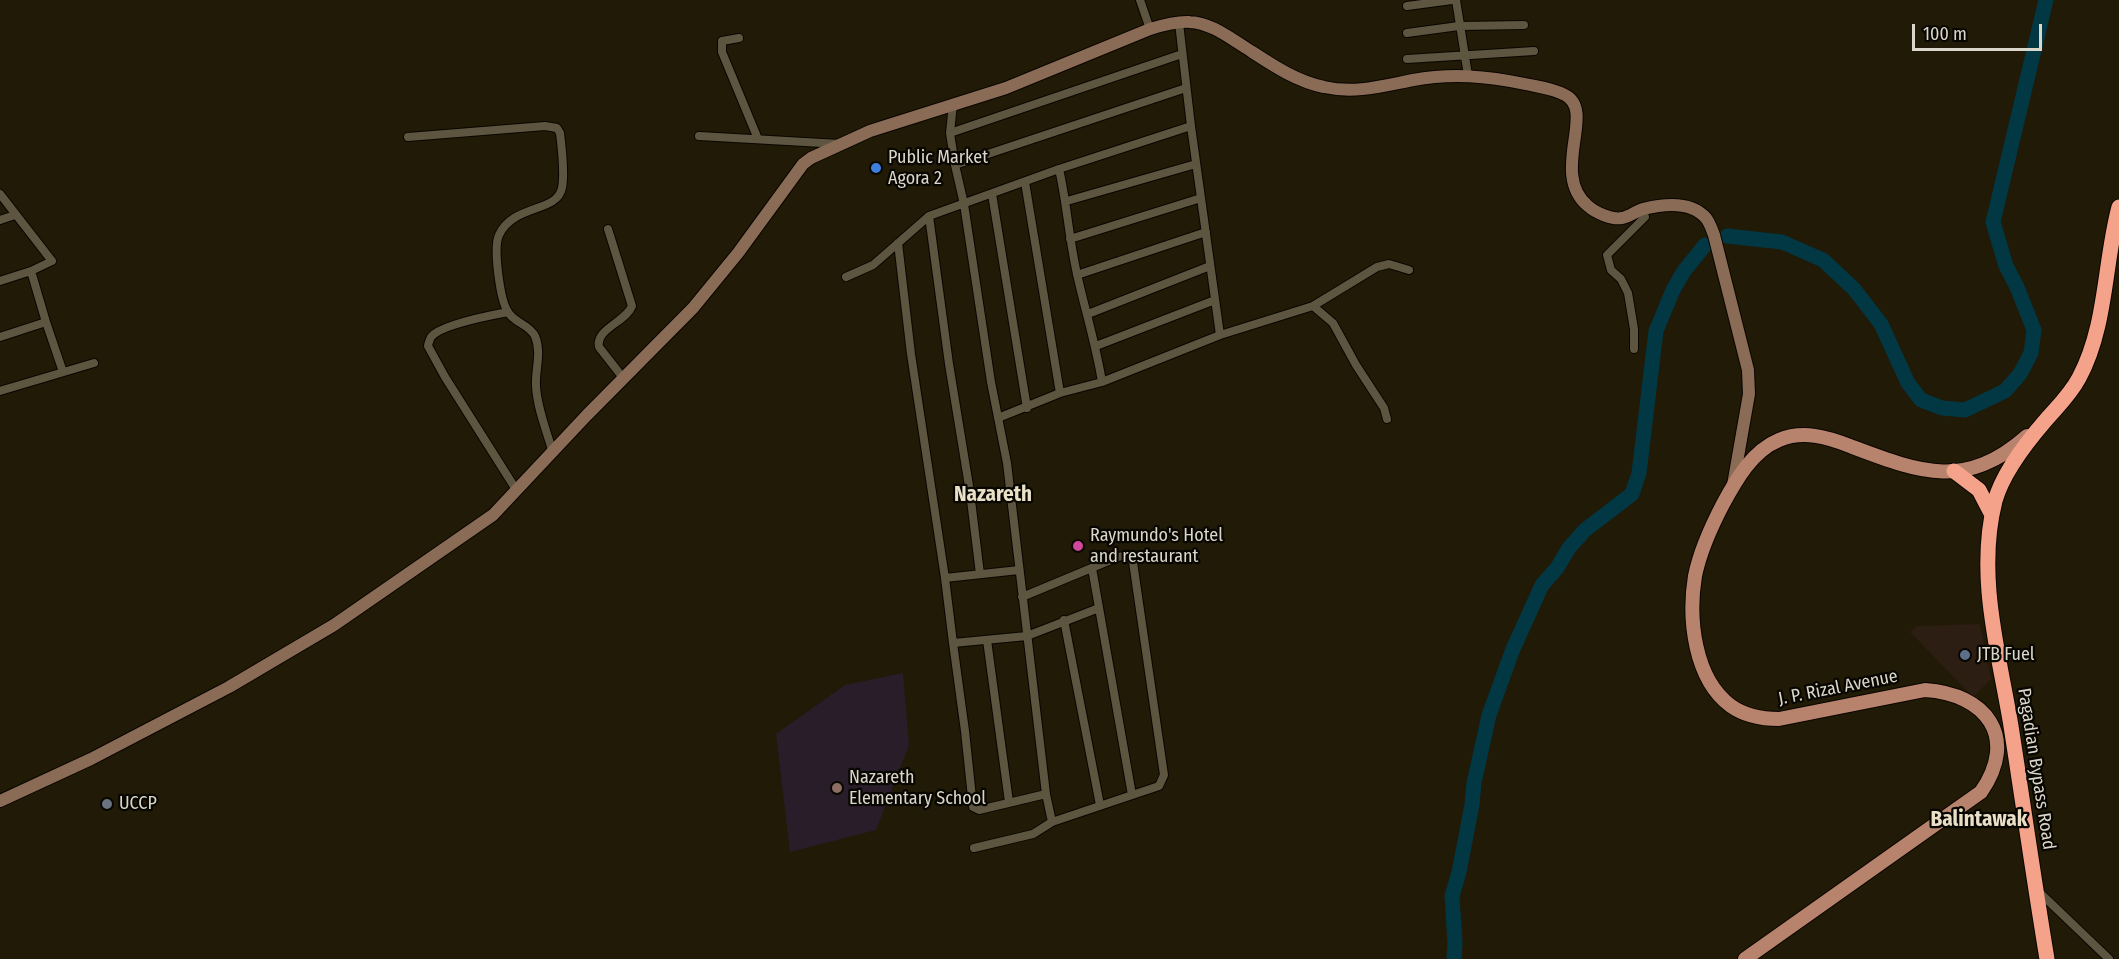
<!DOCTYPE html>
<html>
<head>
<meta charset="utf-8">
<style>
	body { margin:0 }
	#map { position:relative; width:2119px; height:959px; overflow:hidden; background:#211a06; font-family:"Fira Sans Condensed",sans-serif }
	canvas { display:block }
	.scale { position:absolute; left:1912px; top:24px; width:130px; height:27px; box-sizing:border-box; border:3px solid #dad6c9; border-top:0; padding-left:8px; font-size:18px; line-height:21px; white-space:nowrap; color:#dad6c9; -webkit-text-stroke:4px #080601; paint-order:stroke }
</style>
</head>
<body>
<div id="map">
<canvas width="2119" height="959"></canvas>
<div class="scale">100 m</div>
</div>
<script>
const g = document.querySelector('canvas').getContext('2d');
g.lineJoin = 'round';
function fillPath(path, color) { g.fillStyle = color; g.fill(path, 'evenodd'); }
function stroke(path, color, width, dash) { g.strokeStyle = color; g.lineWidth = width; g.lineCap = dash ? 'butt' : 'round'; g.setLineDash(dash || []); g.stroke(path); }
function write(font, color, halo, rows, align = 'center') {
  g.font = font + ' "Fira Sans Condensed",sans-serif'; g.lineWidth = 4.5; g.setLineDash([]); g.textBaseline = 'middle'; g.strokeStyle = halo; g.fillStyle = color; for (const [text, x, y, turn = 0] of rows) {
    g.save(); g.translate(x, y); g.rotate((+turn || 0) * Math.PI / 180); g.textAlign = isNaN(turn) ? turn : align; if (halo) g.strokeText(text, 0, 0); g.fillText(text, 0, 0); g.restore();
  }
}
fillPath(new Path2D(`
	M1980,624L1991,679L1973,697L1910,632L1917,626Z`), '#2d1e13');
fillPath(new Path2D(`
	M903,673L909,745L876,830L790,852L776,734L845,685Z`), '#291d2a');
stroke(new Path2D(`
	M1727,236L1782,242L1823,260L1854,289L1881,324L1908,383L1921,400L1942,408L1965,410L2005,391L2020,374L2031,353L2034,330L2017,287L2006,266L1993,222L2046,0
	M1454,959L1455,943L1452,896L1459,872L1472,805L1474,783L1489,715L1513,649L1542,585L1557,568L1569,548L1585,530L1632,494L1639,473L1656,331L1673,290L1684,271L1705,245`), '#023744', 15);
const street = new Path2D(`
	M1140,0L1150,29
	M1456,0L1468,75
	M1407,6L1452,0
	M1407,33L1459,26L1524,25
	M739,38L722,41V52L758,139
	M1407,59L1534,51
	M953,104L950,133L955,165L964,204L991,382L1007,463L1046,794L1052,822L1159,786L1164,775L1133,562C1129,556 1125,555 1118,557L1022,597
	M950,133L1182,54
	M699,136L840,144
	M408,137L545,126L557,128L560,133C562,149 565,173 562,188C557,213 513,204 499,235C493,248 500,300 508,312C514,323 529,324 535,336C542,353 535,369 536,386C537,408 547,432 553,453
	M955,165L1186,88
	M1059,169C1067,204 1069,239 1077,274C1085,310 1096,345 1102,382
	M1025,182L1060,393
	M0,194L52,261L31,271L0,281
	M992,194L1027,408
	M1067,201L1196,164
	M929,216L949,364L970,492L980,574
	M0,220L15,215
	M608,229L632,306C626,322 595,329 599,347L624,379
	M1070,239L1201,198
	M898,243L911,354L945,578L1019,570
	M31,271L46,322L63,372
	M1077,275L1206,232
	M846,277L873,265L929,216L1059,169L1191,126
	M1313,306L1377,267L1389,264L1409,270
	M508,312C492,315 440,325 431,337C430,338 428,345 428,346L445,377L517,491
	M1088,314L1210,266
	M1220,335L1313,306L1333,323L1356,365L1384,408L1387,419
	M0,337L46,322
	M1096,346L1215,300
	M1634,349V329L1628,293L1621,279L1611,270L1607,255L1645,217L1642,209
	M0,391L94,363
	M998,418L1060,393L1102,382L1220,335L1191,126L1179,23
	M1092,568L1132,795
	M945,578L953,643L1027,636L1099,608
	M1064,620L1100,805
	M987,640L1009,802
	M953,643L965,731L973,807L979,810L1046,794
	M974,848L1033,834L1052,822
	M2038,891L2109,959`);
const secondary = new Path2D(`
	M0,801L91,759L229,687L334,625L493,515L587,415L693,308L738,253L803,164L811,158L870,131L1006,88L1150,29C1163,25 1177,21 1190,22C1210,23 1227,36 1243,46C1268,62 1294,81 1324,87C1355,94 1382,86 1413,80C1452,73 1487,76 1525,84C1539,87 1552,88 1565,95C1597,111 1549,173 1588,206C1596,213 1612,220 1622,218C1629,217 1636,211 1643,209C1663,204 1691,201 1706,218C1710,223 1712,230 1714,235L1748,370L1749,394L1733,485`);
const primary = new Path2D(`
	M1745,959L1981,792C2019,737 1986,694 1925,690L1779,719C1762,719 1745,716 1731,706C1694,679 1688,618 1695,576C1700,551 1711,527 1723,504C1736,480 1752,451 1779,440C1803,430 1827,437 1850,446C1919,472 1965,491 2027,436`);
const highway = new Path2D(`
	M1954,471L1979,490L1992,515
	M2047,959C2034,881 2023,803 2011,726C1999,653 1976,576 1995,501C2003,472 2026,443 2045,421C2057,407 2070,395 2079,378C2107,326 2104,263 2119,207`);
stroke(street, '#0a0500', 10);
stroke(secondary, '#0a0500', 14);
stroke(primary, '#0a0500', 16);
stroke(highway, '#0a0500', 17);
stroke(street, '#5d553f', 8);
stroke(secondary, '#8a6c56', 12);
stroke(primary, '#b8836c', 14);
stroke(highway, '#f4a28a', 15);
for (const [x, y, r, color] of [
	[876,168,6,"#3f7fe0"],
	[1078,546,6,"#d1479c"],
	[1965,655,6,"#5c6f8a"],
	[837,788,6,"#8d6e63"],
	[107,804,6,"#6b7280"]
]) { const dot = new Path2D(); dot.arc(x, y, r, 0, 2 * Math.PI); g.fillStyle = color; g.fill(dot); stroke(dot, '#080601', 2); }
write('18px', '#dad6c9', '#080601', [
	["Public Market",888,158],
	["Agora 2",888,179],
	["Raymundo's Hotel",1090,536],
	["and restaurant",1090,557],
	["JTB Fuel",1977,655],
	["Nazareth",849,778],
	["Elementary School",849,799],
	["UCCP",119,804]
], 'left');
write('18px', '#dad6c9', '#080601', [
	["J. P. Rizal Avenue",1838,688,-11],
	["Pagadian Bypass Road",2036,769,81]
]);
write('bold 21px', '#eae0c7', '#080601', [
	["Nazareth",993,495],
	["Balintawak",1979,820]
]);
</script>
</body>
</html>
